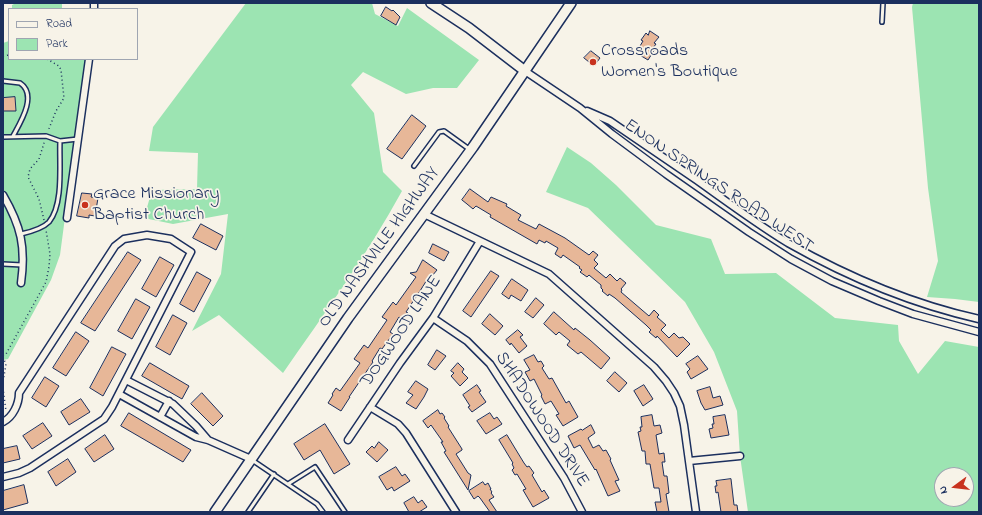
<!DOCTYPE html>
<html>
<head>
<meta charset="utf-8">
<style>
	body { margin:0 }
	#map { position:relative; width:982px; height:515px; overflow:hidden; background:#f7f3e8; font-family:"Indie Flower",sans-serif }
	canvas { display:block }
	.frame { position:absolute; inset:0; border:4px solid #1b2f5e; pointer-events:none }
	.legend { position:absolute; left:8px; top:8px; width:130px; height:52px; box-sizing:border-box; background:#f7f3e8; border:1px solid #9fa5b1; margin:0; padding:5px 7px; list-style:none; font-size:12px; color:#1b2f5e }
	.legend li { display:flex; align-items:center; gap:8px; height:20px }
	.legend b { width:20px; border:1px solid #9fa5b1 }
	.north { position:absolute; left:934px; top:467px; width:40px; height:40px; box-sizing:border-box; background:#f7f3e8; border:1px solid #9fa5b1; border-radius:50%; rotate:255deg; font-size:11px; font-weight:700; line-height:16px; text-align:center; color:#1b2f5e }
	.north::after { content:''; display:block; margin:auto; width:14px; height:18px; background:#c8321e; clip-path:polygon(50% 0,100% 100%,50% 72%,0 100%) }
</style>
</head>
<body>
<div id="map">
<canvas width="982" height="515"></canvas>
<div class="frame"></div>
<ul class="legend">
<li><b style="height:5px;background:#f7f3e8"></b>Road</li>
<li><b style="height:11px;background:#9ce4b2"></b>Park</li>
</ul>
<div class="north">N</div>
</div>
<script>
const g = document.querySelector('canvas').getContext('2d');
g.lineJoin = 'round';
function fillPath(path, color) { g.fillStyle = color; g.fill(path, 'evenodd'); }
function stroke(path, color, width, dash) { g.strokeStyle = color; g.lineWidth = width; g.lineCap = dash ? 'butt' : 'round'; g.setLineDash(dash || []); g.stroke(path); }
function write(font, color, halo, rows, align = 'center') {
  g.font = font + ' "Indie Flower",sans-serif'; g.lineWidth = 3.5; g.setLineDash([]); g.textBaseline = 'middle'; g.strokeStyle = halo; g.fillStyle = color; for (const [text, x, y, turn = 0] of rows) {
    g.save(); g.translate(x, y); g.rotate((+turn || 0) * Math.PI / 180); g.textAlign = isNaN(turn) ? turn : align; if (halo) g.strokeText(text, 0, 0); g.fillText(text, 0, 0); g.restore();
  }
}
fillPath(new Path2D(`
	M16,3H62V9H12V5Z
	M246,3H372L375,14L398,26L407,8L479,60L457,88H433L406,94L363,72L351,85L374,113L383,172L402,191C367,255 324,314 283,373L219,315L192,331L221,274L228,214L173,224L144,218L152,190L197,189L198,153L149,151L153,127Z
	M913,3H979V302L955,299L927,297L938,261L928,188L912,7Z
	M9,41V59H86L60,255L51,280L8,359L3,360V43Z
	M567,147L591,163L616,185L656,225L711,239L725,274L776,273L835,318L898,325L899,341L918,374L945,341L979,347V512H748L740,456L737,411L714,352L685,302L588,208L546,192ZM942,475H966V499H942Z`), '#9ce4b2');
const building = new Path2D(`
	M386,7L392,11L393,10L400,17L396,25L381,16Z
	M650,31L659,37L654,43L656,44L653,48L655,49L648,60L638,54L642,47L640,46L643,41L641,40L646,33L648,35Z
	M591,51L600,58L594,66L584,58Z
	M15,97L16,111H3V98Z
	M412,115L426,126L402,159L387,149Z
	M470,189L488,202L491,197L507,204L506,206L521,215L518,220L536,229L539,224L565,238L589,255L593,251L598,255L594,260L598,264L594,268L606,278L610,274L617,281L620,278L626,283L621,289L622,290L621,292L649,316L654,310L659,315L657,317L666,325L661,330L669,338L674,333L679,338L683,337L690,344L677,357L657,336L656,338L649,332L651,330L646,325L615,298L609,294L608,296L602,291L603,290L601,288V285L589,275L587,277L580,272L582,270L579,268L580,267L563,255L561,258L555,254L558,248L546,241L545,243L539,240L537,244L490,217L491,215L476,206L473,209L467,204L462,200Z
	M82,193L92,194L91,197L98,198L95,216L89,215V218L77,216Z
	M201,224L223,236L216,250L193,238Z
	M433,244L449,252L444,261L429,253Z
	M128,252L141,260L95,331L81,323Z
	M160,257L174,265L156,297L142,289Z
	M423,260L437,270L432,276L430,275L420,291L406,312L408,313L403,320L399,317L390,332L393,334L382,349L380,348L372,361L373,362L349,397H350L341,411L328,403L333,395L332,394L336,388L340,391L360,363L354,359L364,345L368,348L387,320L382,317L393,302L396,305L416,277L410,273L416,272Z
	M491,271L499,276L471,317L463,311Z
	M197,272L211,280L194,312L180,304Z
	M512,279L528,290L521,301L511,295L509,299L502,294Z
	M536,298L544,305L533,318L525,312Z
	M136,299L150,307L132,339L118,331Z
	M554,312L574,330L575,328L590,340L610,358L601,369L581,352L578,354L567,345L570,341L559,332L556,335L544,324Z
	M490,314L503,326L495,335L482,324Z
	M173,315L187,323L170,355L156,347Z
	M518,330L523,335L520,337L527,346L519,353L511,343L510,345L506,340Z
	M76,332L89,341L66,376L53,368Z
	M112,347L126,354L103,396L90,388Z
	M437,350L446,356L435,370L428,365Z
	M534,355L538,362L541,361L544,366L542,368L549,379L552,378L566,403L569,401L578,417L563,426L556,415L559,414L551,401L545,404L541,396L542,395L534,379L530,381L525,372L530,370L524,360Z
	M698,356L708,369L691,379L687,372L690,369L686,364Z
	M150,363L189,386L182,399L142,376Z
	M458,363L464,369L462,372L468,378L460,386L451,376L454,373L451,371Z
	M615,372L627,383L619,392L607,381Z
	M45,377L59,386L46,407L32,398Z
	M416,381L428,389L424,397L416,409L406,403L413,395L408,392Z
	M477,385L481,391L479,392L486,402L472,412L468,407L470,406L463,395Z
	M644,385L653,399L643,406L634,391Z
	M710,387L713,398L720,396L723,405L705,410L701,403L697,391Z
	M202,393L223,416L213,426L191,404Z
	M81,399L90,412L69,425L61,412Z
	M438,410L440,414L442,413L445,417L444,418L449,426L448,427L462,449V450L456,454L468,473L471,475L468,490L444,452L446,451L441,442H443L431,425L428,428L423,421Z
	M129,413L191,450L183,462L121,426Z
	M490,413L494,419L497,417L502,424L486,434L477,421Z
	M652,415L654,426L660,425L662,433L656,435L659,454L664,453L665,462H662L664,476H667L669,493L666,494L669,512H657L655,502H661L659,488H654L650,464H646L645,451H642L638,432L641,431L640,427H642L641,417Z
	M725,415L729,435L711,438L709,429L713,428L712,424H714L713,417Z
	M43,423L52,436L32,449L23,436Z
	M325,424L350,464L334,474L320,450L304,460L294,444Z
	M591,425L595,433L588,438L593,448L599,445L603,451L606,450L611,459L610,460L619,480L615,481L620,491L608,496L596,469L595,470L580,445L574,448L568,436L581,429L582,430Z
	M105,435L114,449L94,462L85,449Z
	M507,435L524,463L527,467L529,466L534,473L532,475L542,492L544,490L549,498L533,507L523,490L526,489L517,474L515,475L512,470L514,468L512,464L513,463L499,440Z
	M379,442L388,450L377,462L366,452L372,446L374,448Z
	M17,446L20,459L3,463V449Z
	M68,459L76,472L56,486L48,472Z
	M396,467L402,476L405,474L410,481L394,491L392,487L387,490L379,477Z
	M731,479L734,505H737L738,512H721L718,492L716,493L715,486H717L716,481Z
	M483,482L485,485L488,483L491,489H490L492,492L491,493L494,497L489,500L497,512H490L480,498L478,496L474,499L469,491Z
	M24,485L28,503L3,510V491Z
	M414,497L418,503L422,500L427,507L419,512H409L404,503Z`);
fillPath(building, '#e7b798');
stroke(building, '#1b2f5e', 1);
const lane = new Path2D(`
	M882,22L883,3
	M3,81L20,83C38,95 20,123 13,136
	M3,137L46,136L60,141L78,139
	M414,166L439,132L444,131L469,149
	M21,234C30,232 42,229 49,222C64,204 59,163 60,141
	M3,264L22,265
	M252,460L317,504L323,512
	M288,484L315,467L345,512
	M248,512L274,474`);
const street = new Path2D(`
	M94,9V3
	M525,71L580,108L612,134L666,174L749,232L791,259L832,281L879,301L913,314L979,332
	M587,111L610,121C639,141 669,161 698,181C727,202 757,224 788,243C848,277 912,304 979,319
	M3,195C21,226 26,247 21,283
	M424,214L549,274L654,367L666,381L674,393L680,406L684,425L696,512
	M67,218L89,59
	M433,318L467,341L490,364L564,478L582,512
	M126,380L173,404L196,426L208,440
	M119,394L196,437L208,440L251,459
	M370,407L398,424L406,433L456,512
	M160,417L169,401
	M3,422C13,417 19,404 19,393L115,246L124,239L147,235L171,239L191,252L112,407L104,419L30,468L19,473L3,477
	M348,440L400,363L433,318L480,241
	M689,461L740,456`);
const secondary = new Path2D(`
	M431,3L469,28L525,71
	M215,512L348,318L473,147L571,3`);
stroke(lane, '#1b2f5e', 6);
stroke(street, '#1b2f5e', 9);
stroke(secondary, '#1b2f5e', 12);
stroke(new Path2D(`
	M3,56L9,55
	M47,59L59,66L61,70L64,98L56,111L48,131
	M44,220L39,199L28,177L30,169L39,159L45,140
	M3,356L6,354L46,282L49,267L50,254L46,230
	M3,357L6,364L3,382
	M3,388L6,411`), '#1b2f5e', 1.5, [1, 3]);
stroke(lane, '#f7f3e8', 3);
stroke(street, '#f7f3e8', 6);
stroke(secondary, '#f7f3e8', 9);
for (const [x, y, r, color] of [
	[593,62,4,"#c8321e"],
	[85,205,4,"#c8321e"]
]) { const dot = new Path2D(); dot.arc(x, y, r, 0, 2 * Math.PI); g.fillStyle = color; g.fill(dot); stroke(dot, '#f7f3e8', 1.5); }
write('18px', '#1b2f5e', '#f7f3e8', [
	["Crossroads",601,52],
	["Women's Boutique",601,73],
	["Grace Missionary",93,195],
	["Baptist Church",93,216]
], 'left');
write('18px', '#1b2f5e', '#f7f3e8', [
	["ENON SPRINGS ROAD WEST",718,187,34],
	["OLD NASHVILLE HIGHWAY",380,248,-54],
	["DOGWOOD LANE",402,332,-56],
	["SHADOWOOD DRIVE",541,420,57]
]);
</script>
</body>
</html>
